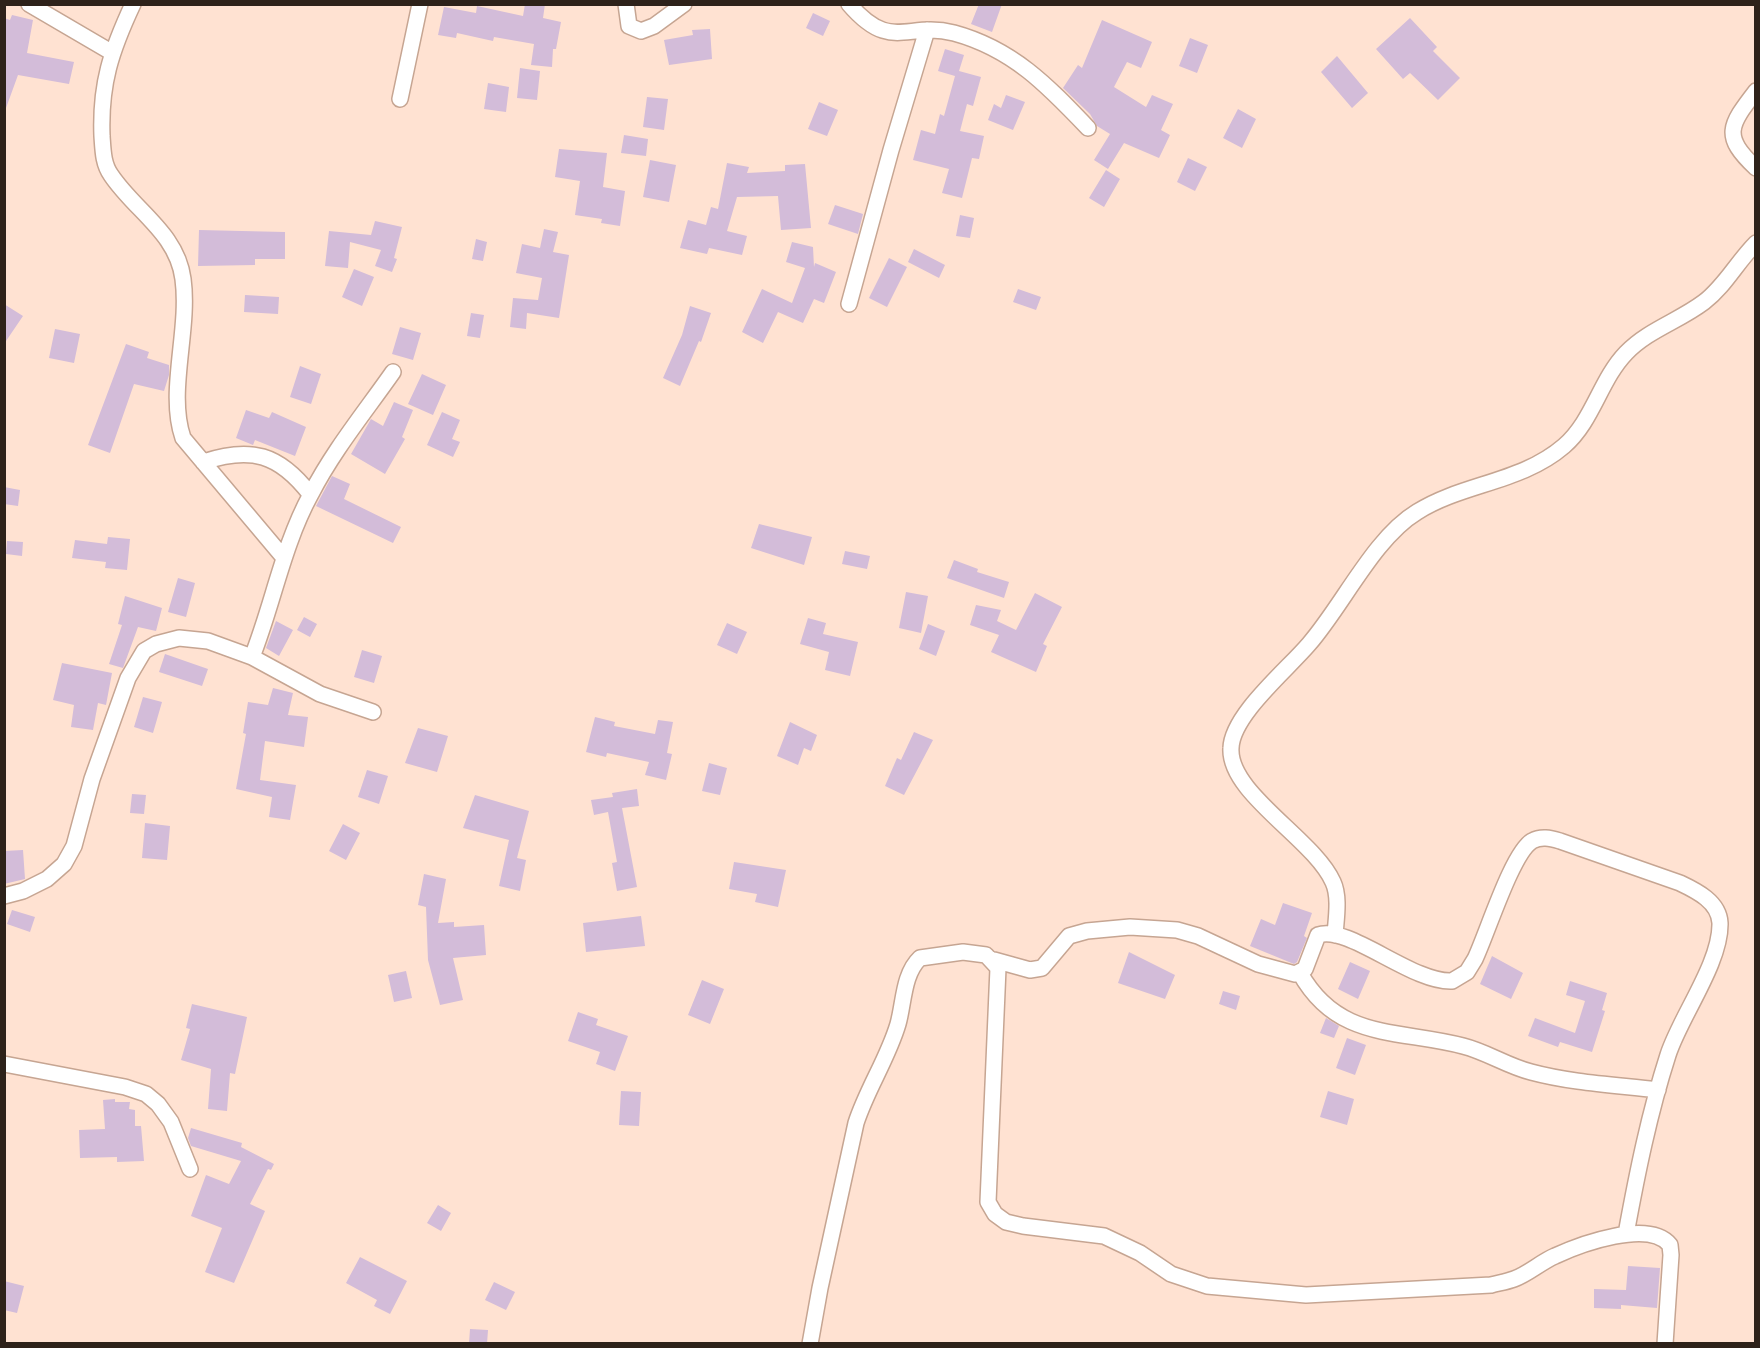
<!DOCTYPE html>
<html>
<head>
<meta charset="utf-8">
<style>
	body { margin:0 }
	#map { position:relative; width:1760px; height:1348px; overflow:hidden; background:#ffe2d2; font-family:"Zilla Slab",serif }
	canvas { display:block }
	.frame { position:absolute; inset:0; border:6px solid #2e221a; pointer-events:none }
</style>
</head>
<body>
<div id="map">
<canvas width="1760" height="1348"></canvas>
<div class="frame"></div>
</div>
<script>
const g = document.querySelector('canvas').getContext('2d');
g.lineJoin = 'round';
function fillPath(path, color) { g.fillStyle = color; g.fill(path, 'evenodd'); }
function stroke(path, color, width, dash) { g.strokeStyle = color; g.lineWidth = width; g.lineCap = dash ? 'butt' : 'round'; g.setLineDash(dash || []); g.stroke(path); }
fillPath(new Path2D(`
	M525,4H545L543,18L561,22L556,49H553L552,67L531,65L534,44L494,37L493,41L457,33L456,38L438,35L444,7L476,13L477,6L523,16Z
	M979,4H1002L992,32L971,24Z
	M813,13L830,21L823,36L806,28Z
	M12,15L33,20L27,53L74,62L69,84L18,75L6,108L4,18L10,20Z
	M1410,18L1437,47L1433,51L1460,78L1438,100L1410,73L1403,79L1376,49Z
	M1102,20L1152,42L1141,68L1127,62L1114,87L1146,107L1152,95L1173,104L1161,130L1170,135L1159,158L1124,143L1108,169L1094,160L1110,134L1097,126L1090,114L1063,88L1078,65L1082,68Z
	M710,29L712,59L669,65L664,40L693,35L692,30Z
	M1190,38L1208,45L1197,73L1179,66Z
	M945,49L964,55L959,71L981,77L973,106L967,104L960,131L984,136L979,159L972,158L962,198L942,193L949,169L913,160L921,130L935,134L940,114L944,116L955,76L938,71Z
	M1337,56L1368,93L1352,108L1321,72Z
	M520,68L540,71L537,100L517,98Z
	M488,83L509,87L506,112L484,109Z
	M1006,95L1025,102L1013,130L988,120L994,104L1001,108Z
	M647,97L668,99L664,130L643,127Z
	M819,102L838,110L827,136L808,129Z
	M1238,109L1256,119L1242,148L1223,138Z
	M624,135L648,139L646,156L621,153Z
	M559,149L607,153L603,187L625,191L620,226L601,223L602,219L575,215L580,181L555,177Z
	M1188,158L1207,167L1195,191L1177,182Z
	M650,160L676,165L669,202L643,197Z
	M727,163L749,167L747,173L785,171V165L805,164L811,228L781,230L778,196L737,197L727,231L747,236L742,255L709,248L707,254L680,248L688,220L706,225L711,207L718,209Z
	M1106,170L1120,179L1104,207L1089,198Z
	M835,205L863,214L858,234L828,224Z
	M960,215L974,218L970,238L956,236Z
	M375,221L402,227L394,258L397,259L392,272L375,266L381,250L350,242L348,268L325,266L329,231L371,235Z
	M544,229L558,232L553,252L569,255L559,318L527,313L526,329L510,327L513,298L538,300L542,278L516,273L522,244L540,248Z
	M199,230L285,232V259H255V265L198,266Z
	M476,239L487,242L483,261L472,259Z
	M792,242L813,247L814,267L815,263L836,272L824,303L814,299L803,323L778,312L763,343L742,332L762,289L792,303L805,268L786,262Z
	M914,249L945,265L939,278L908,262Z
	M889,258L907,267L887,307L869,298Z
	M354,269L374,277L362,306L342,297Z
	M1018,289L1041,297L1036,310L1013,302Z
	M245,295L279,297L278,314L244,312Z
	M4,304L23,316L4,344Z
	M690,306L711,313L701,342L699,341L680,386L663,378L682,335Z
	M471,313L484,315L480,338L467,336Z
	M400,327L421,333L413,360L392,354Z
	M55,329L80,334L74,363L49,358Z
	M126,344L149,352L147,358L169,365V375L164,391L134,384L110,453L88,445Z
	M300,366L321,374L311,404L290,397Z
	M422,374L446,385L433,415L408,404Z
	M394,402L413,410L402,437L405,439L385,474L351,454L371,419L383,426Z
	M246,410L269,418L272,412L306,427L295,456L255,440L253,445L236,438Z
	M442,412L460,420L452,439L460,442L453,457L427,445Z
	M332,476L350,484L344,499L401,527L393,543L316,506Z
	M4,487L20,490L18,506L4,504Z
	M759,524L812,537L804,565L751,548Z
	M108,537L130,539L127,570L105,568L106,562L72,558L75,540L107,544Z
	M7,541L23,542L22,556L6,554Z
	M845,551L870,556L867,569L842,564Z
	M954,560L978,569L977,572L1009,582L1004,598L947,578Z
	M178,578L195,583L186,617L168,612Z
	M906,592L928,596L921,633L899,628Z
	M1035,593L1062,607L1043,644L1047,646L1036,672L991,652L999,635L970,625L976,605L1001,610L997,621L1016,630Z
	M125,596L162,608L156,631L138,627L123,668L109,664L122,625L118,624Z
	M304,617L317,624L310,637L297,630Z
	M808,618L826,623L823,634L858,642L850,676L825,670L829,652L800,644Z
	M276,621L293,630L279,656L266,648Z
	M727,623L747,632L737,654L717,645Z
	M928,624L945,631L936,656L919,649Z
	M362,650L382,656L374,683L354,677Z
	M165,654L208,669L202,686L159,672Z
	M62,663L112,673L106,705L98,703L93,730L71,727L74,705L53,700Z
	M273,688L293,693L288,715L308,717L304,747L265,741L260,780L296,785L290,820L269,817L272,797L236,789L246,734L243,733L248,702L268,705Z
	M143,697L162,702L153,733L134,727Z
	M595,717L615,722L614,726L655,734L658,720L673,722L667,753L672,754L666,780L645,775L649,762L607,753L606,757L586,752Z
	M790,722L817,735L811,751L804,748L798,765L777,756Z
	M418,728L448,736L437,772L405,763Z
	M914,732L933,740L904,795L885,786L897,758L901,760Z
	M709,763L727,768L720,795L702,791Z
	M367,770L388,776L379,804L358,797Z
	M637,789L639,806L622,808L637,887L617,891L612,863L617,862L608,812L594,815L591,800L613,797L612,793Z
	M132,794L146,795L144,814L130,813Z
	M475,795L529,811L517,858L526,860L520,891L499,886L509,840L463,828Z
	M145,823L170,826L167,860L142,858Z
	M343,824L360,833L346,860L329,851Z
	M23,850L25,879L4,884V851Z
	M734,862L786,870L778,907L755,902L757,894L729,889Z
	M424,874L446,879L438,923L454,922V927L484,925L486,955L453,958L463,1000L440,1005L428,960L426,907L418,905Z
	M1283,903L1312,913L1304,936L1307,938L1297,962L1294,964L1250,946L1261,919L1275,925Z
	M12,910L35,917L30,932L7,924Z
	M641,916L645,946L586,952L583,923Z
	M1129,952L1175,975L1165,999L1118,983Z
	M1492,956L1523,973L1511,999L1480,984Z
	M1350,962L1370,971L1358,999L1338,989Z
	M406,971L412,998L394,1002L388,975Z
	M702,980L724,989L710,1024L688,1015Z
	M1570,981L1607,993L1602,1010L1605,1011L1592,1052L1560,1042L1558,1047L1528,1036L1535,1018L1575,1033L1585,1001L1566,995Z
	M1223,991L1240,996L1236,1010L1219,1004Z
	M192,1004L247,1017L235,1074L230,1073L227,1111L208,1109L211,1069L181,1060L190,1029L186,1028Z
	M578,1012L598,1019L596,1025L628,1036L615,1071L596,1064L600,1052L568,1041Z
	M1326,1018L1339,1026L1334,1038L1320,1033Z
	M1347,1038L1366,1045L1355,1075L1336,1068Z
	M621,1091L641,1092L639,1126L619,1125Z
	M1328,1091L1354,1099L1347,1125L1320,1117Z
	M115,1099V1102H130L129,1109L135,1110V1126H141L144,1161L117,1162V1157L80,1158L79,1130L105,1129L103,1100Z
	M191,1128L242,1143L241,1147L274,1164L271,1170L268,1169L250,1204L265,1211L234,1283L205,1272L222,1228L191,1216L206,1175L229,1184L241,1161L191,1146L188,1138Z
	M438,1205L451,1213L441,1231L427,1223Z
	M360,1257L407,1281L390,1314L374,1306L377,1300L346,1283Z
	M1628,1266L1660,1268L1657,1308L1621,1305V1309L1594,1308V1289L1626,1290Z
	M4,1281L24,1286L17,1313L4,1310Z
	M494,1282L515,1292L506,1310L485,1300Z
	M470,1329L488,1330L487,1344H469Z`), '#d3bcd9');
const street = new Path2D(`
	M29,4L111,52
	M133,4C111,51 100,84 102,136C103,150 103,164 111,175C135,211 177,233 183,279C190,330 167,392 183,438L284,558
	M626,4L629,26L641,31L654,26L684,4
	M849,4C891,53 906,21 954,33C1013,49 1048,86 1088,128
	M1756,91C1729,126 1722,136 1756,168
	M400,99L420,4
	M849,304L891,150L927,30
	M203,462C251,446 279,454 310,494
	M252,657C273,604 283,545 311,494C333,451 365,412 393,372
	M4,896L23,891L47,879L64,864L74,846L92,779L128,678L144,651L156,644L179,638L208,641L252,657L320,694L373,712
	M1335,935C1336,919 1340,897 1333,882C1314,839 1228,793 1231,748C1232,715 1287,670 1309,644C1343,605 1374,538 1417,512C1463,483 1521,483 1564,446C1593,421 1600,380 1626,353C1648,330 1679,321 1704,302C1725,286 1737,262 1756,243
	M994,960L1030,970L1042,968L1069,936L1087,931L1130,927L1177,930L1198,936L1258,964L1295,974L1305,969L1318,935C1348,924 1412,983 1452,981L1467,972L1475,959C1487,934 1512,853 1532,841C1541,836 1550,838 1560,841L1680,883C1697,891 1719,902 1720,923C1721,963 1680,1017 1668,1055C1649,1114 1637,1174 1626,1234
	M1300,973C1338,1041 1398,1029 1463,1046C1487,1052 1507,1066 1531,1072C1572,1083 1616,1085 1658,1090
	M4,1064L125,1087L146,1094L158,1104L171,1122L190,1169
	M810,1344L820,1288L856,1123C867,1089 888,1058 898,1024C904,1003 903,974 920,958L963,952L986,955L998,968L988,1202L995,1214L1006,1222L1023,1226L1104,1236L1140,1253L1171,1274L1207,1286L1306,1295L1491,1285C1498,1283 1506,1282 1514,1279C1528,1274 1541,1262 1555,1256C1581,1244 1649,1219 1670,1245L1671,1255L1665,1344`);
stroke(street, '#c6a592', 18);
stroke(street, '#fff', 15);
</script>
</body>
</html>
